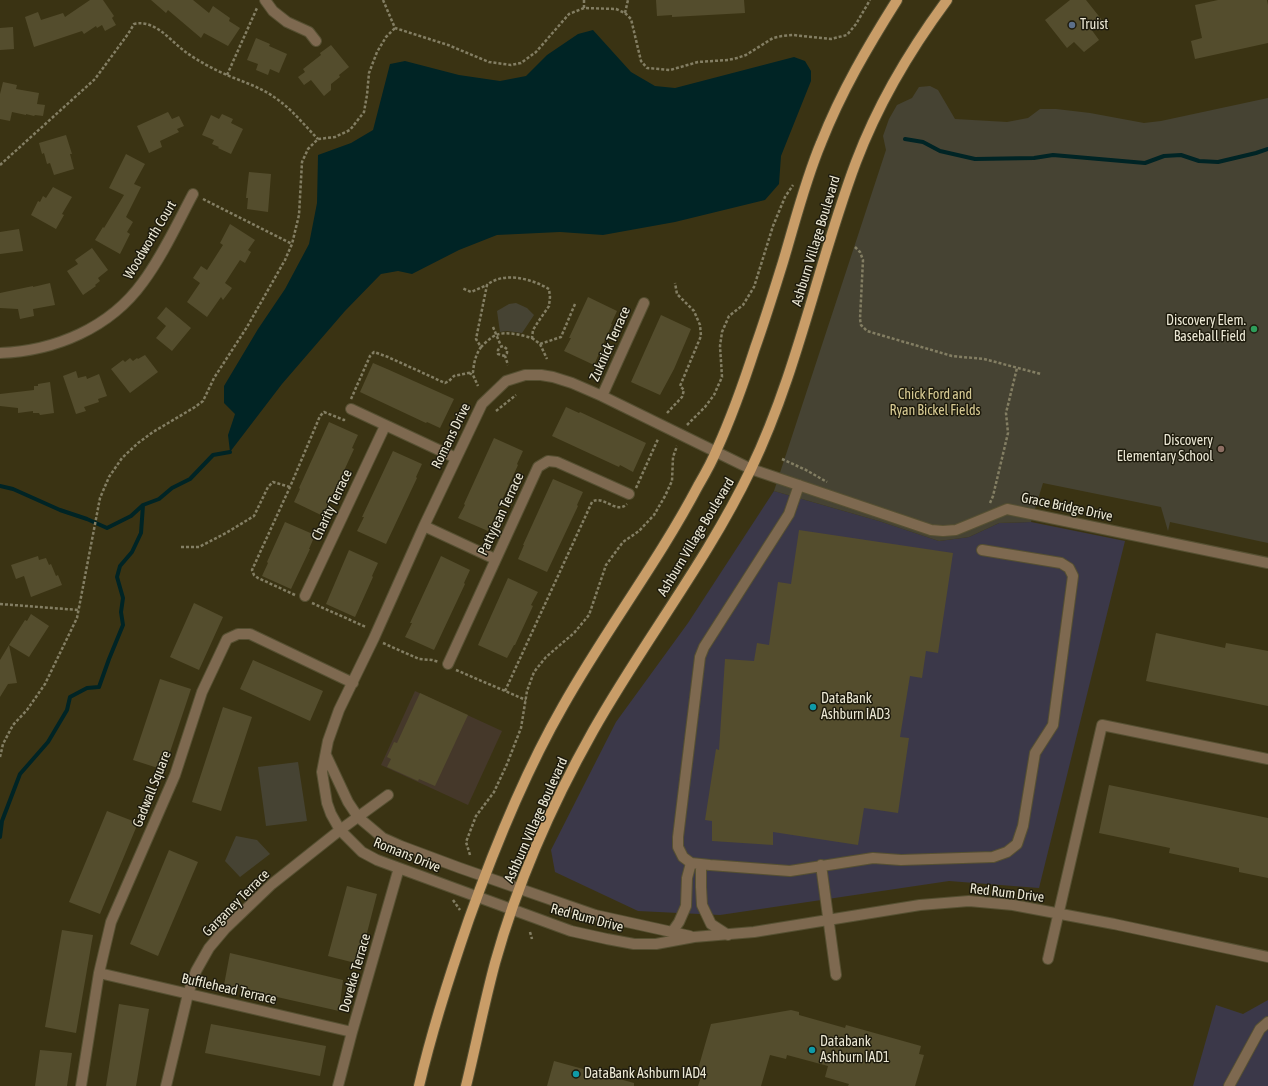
<!DOCTYPE html>
<html>
<head>
<meta charset="utf-8">
<style>
	body { margin:0 }
	canvas { display:block; background:#3a3313 }
</style>
</head>
<body>
<canvas width="1268" height="1086"></canvas>
<script>
const g = document.querySelector('canvas').getContext('2d');
g.lineJoin = 'round';
function fillPath(path, color) { g.fillStyle = color; g.fill(path, 'evenodd'); }
function stroke(path, color, width, dash) { g.strokeStyle = color; g.lineWidth = width; g.lineCap = dash ? 'butt' : 'round'; g.setLineDash(dash || []); g.stroke(path); }
function write(font, color, halo, rows, align = 'center') {
  g.font = font + ' "Asap Condensed",sans-serif'; g.lineWidth = 3; g.setLineDash([]); g.textBaseline = 'middle'; g.strokeStyle = halo; g.fillStyle = color; for (const [text, x, y, turn = 0] of rows) {
    g.save(); g.translate(x, y); g.rotate((+turn || 0) * Math.PI / 180); g.textAlign = isNaN(turn) ? turn : align; if (halo) g.strokeText(text, 0, 0); g.fillText(text, 0, 0); g.restore();
  }
}
fillPath(new Path2D(`
	M774,491L879,521L939,541L969,537L999,523L1031,522L1125,541L1039,888L949,881L720,915L638,911L555,872L551,850L616,722L688,623Z
	M1268,1000V1086H1193L1216,1005L1243,1014Z`), '#3b3849');
fillPath(new Path2D(`
	M415,691L502,731L468,805L381,765Z`), '#45382a');
fillPath(new Path2D(`
	M930,86L938,90L955,119L1007,122L1028,118L1040,109H1056L1090,113L1144,123L1161,121L1268,98V543L1170,522L1168,531L1161,507L1043,483L1031,522L999,523L969,537L939,541L879,521L774,491L886,150L883,136L889,119L897,105L912,98L919,87Z
	M516,303L527,308L534,315L522,333L507,331L500,332L497,311L509,304Z
	M298,762L307,821L266,826L258,767Z
	M236,836L257,840L270,854L240,877L225,861Z`), '#464333');
fillPath(new Path2D(`
	M593,30L631,72L655,86L675,88L794,57L805,61L811,71V81L781,156L779,184L765,200L675,222L603,235L560,232L497,235L459,250L412,274L398,271L381,274L345,311L282,384L230,452L228,435L235,414L224,403V386L258,329L285,289L309,244L317,203L318,155L351,143L373,130L390,64L405,61L459,75L500,81L526,76L547,55L578,34Z`), '#002425');
stroke(new Path2D(`
	M905,139L923,142L940,151L975,159L1034,158L1053,155L1145,163L1164,156L1181,155L1199,161L1218,162L1256,153L1268,149
	M0,486L13,489L60,510L87,519L107,528L131,516L143,505L159,499L172,488L190,479L213,455L230,452
	M0,837L2,821L20,774L48,742L67,710L70,697L87,688L99,687L109,659L123,625L121,612L123,598L117,577L120,566L132,552L141,533L143,505`), '#002425', 4);
fillPath(new Path2D(`
	M90,0H103L114,16L112,18L116,25L105,31L102,25L97,28L96,26L84,34L82,31L34,47L25,17L38,12L41,20L63,13L65,17Z
	M151,0H193L209,13L213,6L230,18L229,21L240,28L228,46L204,33L201,38L168,10L166,13Z
	M656,0H744L745,13L672,17V15L657,16Z
	M1070,0H1086L1102,20L1091,29L1099,40L1084,52L1074,42L1067,48L1045,20Z
	M1218,0H1267L1268,5V43L1195,59L1191,41L1202,38L1195,5Z
	M13,27L14,49L0,50V28Z
	M256,38L270,44L269,46L287,54L279,73L270,69L268,75L256,70L258,64L247,60Z
	M331,45L349,67L339,75L340,77L331,84V90L324,96L311,80L304,85L298,77L305,72L303,69L321,55L320,53Z
	M3,82L17,85L16,89L39,93L37,104L45,105L43,116L35,115L34,116L26,114V115L12,112L10,121L0,119V94Z
	M168,112L172,119L179,116L184,126L177,129L179,132L160,141L162,147L149,153L137,126Z
	M222,114L233,119L231,123L243,129L231,154L218,148L219,147L212,144L214,140L202,135L211,115L219,119Z
	M66,135L72,154H70L74,169L54,175L50,163L47,164L44,153L42,154L39,143Z
	M126,154L145,164L134,184L141,187L126,217L133,222L127,232L130,234L120,254L95,240L103,227L104,228L124,195L109,188Z
	M249,172L271,174L268,212L247,209L248,198H246Z
	M53,187L72,197L62,214L64,215L56,229L31,215L38,201L40,202L43,196L46,198Z
	M230,224L255,240L248,250L251,252L245,263L240,260L225,283L232,288L223,300L221,297L207,317L187,302L200,283L193,278L201,266L207,270L223,245L220,243Z
	M19,229L23,251L0,254V232Z
	M92,248L108,270L98,278L100,281L95,285L96,286L83,295L67,271L78,264L75,260Z
	M50,283L55,305L33,309L34,316L20,319L18,309L0,308V293L33,286V287Z
	M588,297L617,311L611,324H612L594,365L564,351L571,338H569Z
	M166,307L191,328L172,351L156,338L166,326L157,318Z
	M661,315L691,329L674,369L660,395L631,382Z
	M145,355L158,372L130,393L111,369L123,360L125,362L130,358L133,361L137,358L138,359Z
	M373,363L387,369L454,399L440,428L427,422L426,423L360,392Z
	M76,371L78,378L86,376L87,379L99,374L107,396L98,399L99,402L84,407L86,411L76,414L63,376Z
	M50,382L54,413L40,415L39,413H33V411L18,413V408L0,406V394L34,390V386H38V384Z
	M566,407L579,413L580,412L646,443L633,472L620,465L619,467L552,436Z
	M329,422L358,435L352,448L354,449L323,516L294,502L300,489L299,488Z
	M494,438L523,451L517,464L518,465L488,531L458,518L465,505L464,504Z
	M393,451L422,464L416,477L417,478L386,544L357,531L364,517H362Z
	M553,479L583,492L577,505L578,506L547,572L518,559L524,545H523Z
	M285,522L315,535L309,549H310L291,589L262,576L268,563L267,562Z
	M799,530L953,553L938,653L926,651L922,678L910,676L900,737L909,738L898,813L864,808L858,845L773,832V845L712,841V821L705,820L716,749L719,750L725,659L754,661L757,643L769,645L778,582L791,584Z
	M349,550L378,563L372,576L373,577L355,617L326,604Z
	M38,556L39,560L46,558L49,565L51,564L56,576L58,575L62,585L31,597L24,576L16,579L11,565Z
	M441,556L470,570L464,583L465,584L434,650L405,637L412,623H410Z
	M508,578L538,592L531,605L533,606L515,645H514L507,658L478,645Z
	M194,603L223,617L199,670L170,657Z
	M31,614L49,626L29,657L9,645L25,620L27,621Z
	M1156,633L1225,648L1226,643L1268,651V706L1146,681Z
	M9,645L17,683L8,684L0,697V660Z
	M253,660L323,691L310,721L240,689Z
	M160,679L191,689L164,770L133,760Z
	M420,693L468,715L435,786L419,779L418,781L387,767L391,759L387,757L394,742L397,743Z
	M223,707L252,717L221,811L192,802Z
	M1109,785L1268,818V878L1239,872V868L1169,853L1170,848L1099,833Z
	M107,811L138,823L100,914L69,902Z
	M169,850L198,862L158,956L130,944Z
	M347,886L377,894L359,964L328,956Z
	M62,930L93,935L76,1033L45,1027Z
	M230,953L343,980L339,1011L224,985Z
	M119,1004L149,1009L136,1086H106Z
	M791,1010L799,1012V1015L845,1028L846,1025L921,1046L919,1054L924,1055L915,1086H848L849,1084L825,1077L828,1066L787,1055L786,1059L770,1055L761,1086H698L701,1077L696,1076L711,1024Z
	M211,1024L326,1046L320,1076L205,1053Z
	M40,1050L72,1053L67,1086H35Z
	M554,1061L634,1083V1086H547Z`), '#544d2d');
const minor = new Path2D(`
	M265,0L273,11L287,22L309,32L316,41
	M0,353C55,351 110,328 143,282C163,255 177,224 193,194
	M602,396L644,303
	M351,409L456,458
	M799,485L789,514L704,647L700,657L678,837V847L683,857L691,863L710,865L790,871L873,858L901,860L993,857L1007,852L1017,844L1023,826L1035,753L1053,725L1073,576L1069,568L1061,563L982,550
	M424,526L495,559
	M1268,563L1007,509L956,530L943,531L931,530L751,469L602,396L572,383L553,377L541,375H525L506,381L482,404L424,526L374,638L339,710L328,741L322,772L327,803L331,814L340,830L362,852L377,860L571,931L607,939L634,944H656L694,937L754,932L920,905L969,901L1013,905L1114,924L1268,957
	M305,596L385,426
	M448,664L538,467L548,461L557,462L629,494
	M326,755L348,802L358,817L383,838L401,846L460,868L595,915L690,936
	M701,864V887L702,905L711,924L728,935
	M821,865L836,975
	M672,932L679,922L686,906L687,878L691,863
	M1048,959L1102,725L1268,759
	M99,973L352,1032
	M81,1086L99,973L111,922L175,775L202,692L227,639L238,634H250L353,683
	M166,1086L188,994L196,971L209,948L225,929L272,884L340,830L388,795
	M338,1086L352,1032L399,868
	M1229,1086L1260,1029L1268,1022`);
const major = new Path2D(`
	M419,1086C432,1030 450,974 469,919C495,846 524,774 563,706C605,631 658,562 698,486C705,474 712,462 717,449C732,416 744,382 755,348C765,320 774,291 783,262C795,222 805,181 821,143C841,92 868,46 897,0
	M466,1086C476,1045 484,1004 495,963C517,884 553,802 593,731C643,642 707,561 751,469C798,371 818,263 856,162C878,104 910,50 947,0`);
stroke(minor, '#565032', 12);
stroke(major, '#565032', 12);
stroke(new Path2D(`
	M383,0L395,28L448,45L489,62L511,65L521,63L536,52L569,14L584,8L616,9L625,13L631,19L641,61L647,68L670,70L698,62L728,60L737,58L746,55L773,38L782,36L793,35L831,39L847,35L856,24L870,0
	M584,8V0
	M625,13L628,0
	M227,75L257,8
	M0,165L95,79L128,34L134,24C156,19 171,42 187,53C198,61 215,70 227,75C243,82 260,87 274,97C291,108 304,125 318,139
	M203,199L292,244
	M855,247L860,252L863,260L860,319L861,325L867,331L952,356L984,359L1041,374
	M493,327L501,346
	M532,338L540,344L547,359
	M540,344L561,337L575,304
	M481,347C485,343 491,337 496,335C506,331 522,335 532,338L533,330L538,322L549,306L550,297L549,289C532,279 504,271 487,285
	M505,356L498,354V350L500,347L503,346L507,349V353L505,356L508,365
	M469,373L473,375L478,386
	M351,399L370,356L374,352L388,357L445,383L449,381L454,376L473,372C474,363 475,356 481,347L476,339L487,285L471,292L462,288
	M496,411L516,395
	M667,413L682,397L684,390L680,386L701,336L700,325L694,311L677,294L675,283
	M687,425L705,407L714,395L722,377L720,346L722,332L729,316L743,305L754,287L773,226L785,197L793,185
	M782,459L806,470L827,482
	M636,488L658,439
	M990,503L993,496L1008,433L1006,413L1017,368
	M181,547H199L226,533L254,516L268,487L273,482L290,487
	M295,595L258,578L254,575L252,570L290,487L320,416L324,412L344,420V417
	M312,603L366,627
	M0,604L79,610
	M383,643L419,659L432,660L439,662
	M456,670L526,700
	M505,691L592,502C603,494 616,515 627,504
	M0,757L3,744L13,725L27,710L45,684L77,618L100,498L109,477L122,458L138,443L153,432L195,407L203,401L214,378L247,327L285,260L292,244L299,215L302,162L308,149L318,139L335,137L350,130L364,112L367,95L369,73L377,52L386,37L395,28
	M470,855L466,842L476,816L494,792L507,764L521,728L527,691L534,672L546,657L574,633L589,615L606,565L623,542L639,531L654,515L665,496L672,481L673,457L677,446
	M453,900L460,910
	M530,932L532,939`), '#837e63', 2.5, [3, 2]);
stroke(minor, '#7e6950', 10);
stroke(major, '#c99d68', 10);
for (const [x, y, r, color] of [
	[1072,25,4,"#5c6f8a"],
	[1254,329,4,"#2e9e5b"],
	[1221,449,4,"#8d6e63"],
	[813,707,4,"#0f9aa8"],
	[812,1050,4,"#0f9aa8"],
	[576,1074,4,"#0f9aa8"]
]) { const dot = new Path2D(); dot.arc(x, y, r, 0, 2 * Math.PI); g.fillStyle = color; g.fill(dot); stroke(dot, '#1e1b0d', 1.5); }
write('14px', '#ece8d5', '#1e1b0d', [
	["Truist",1080,25],
	["Discovery Elem.",1246,321,"right"],
	["Baseball Field",1246,337,"right"],
	["Discovery",1213,441,"right"],
	["Elementary School",1213,457,"right"],
	["DataBank",821,699],
	["Ashburn IAD3",821,715],
	["Databank",820,1042],
	["Ashburn IAD1",820,1058],
	["DataBank Ashburn IAD4",584,1074]
], 'left');
write('14px', '#ece8d5', '#1e1b0d', [
	["Woodworth Court",150,240,-59],
	["Ashburn Village Boulevard",816,241,-73],
	["Zuknick Terrace",610,344,-66],
	["Romans Drive",451,436,-64],
	["Charity Terrace",332,505,-65],
	["Grace Bridge Drive",1067,507,12],
	["Pattyjean Terrace",501,514,-65],
	["Ashburn Village Boulevard",696,537,-59],
	["Gadwall Square",152,789,-68],
	["Ashburn Village Boulevard",536,820,-66],
	["Romans Drive",407,855,22],
	["Red Rum Drive",1007,893,7],
	["Garganey Terrace",236,903,-45],
	["Red Rum Drive",587,918,15],
	["Dovekie Terrace",355,973,-74],
	["Bufflehead Terrace",229,989,13]
]);
write('14px', '#d7ca93', '#1e1b0d', [
	["Chick Ford and",935,395],
	["Ryan Bickel Fields",935,411]
]);
</script>
</body>
</html>
